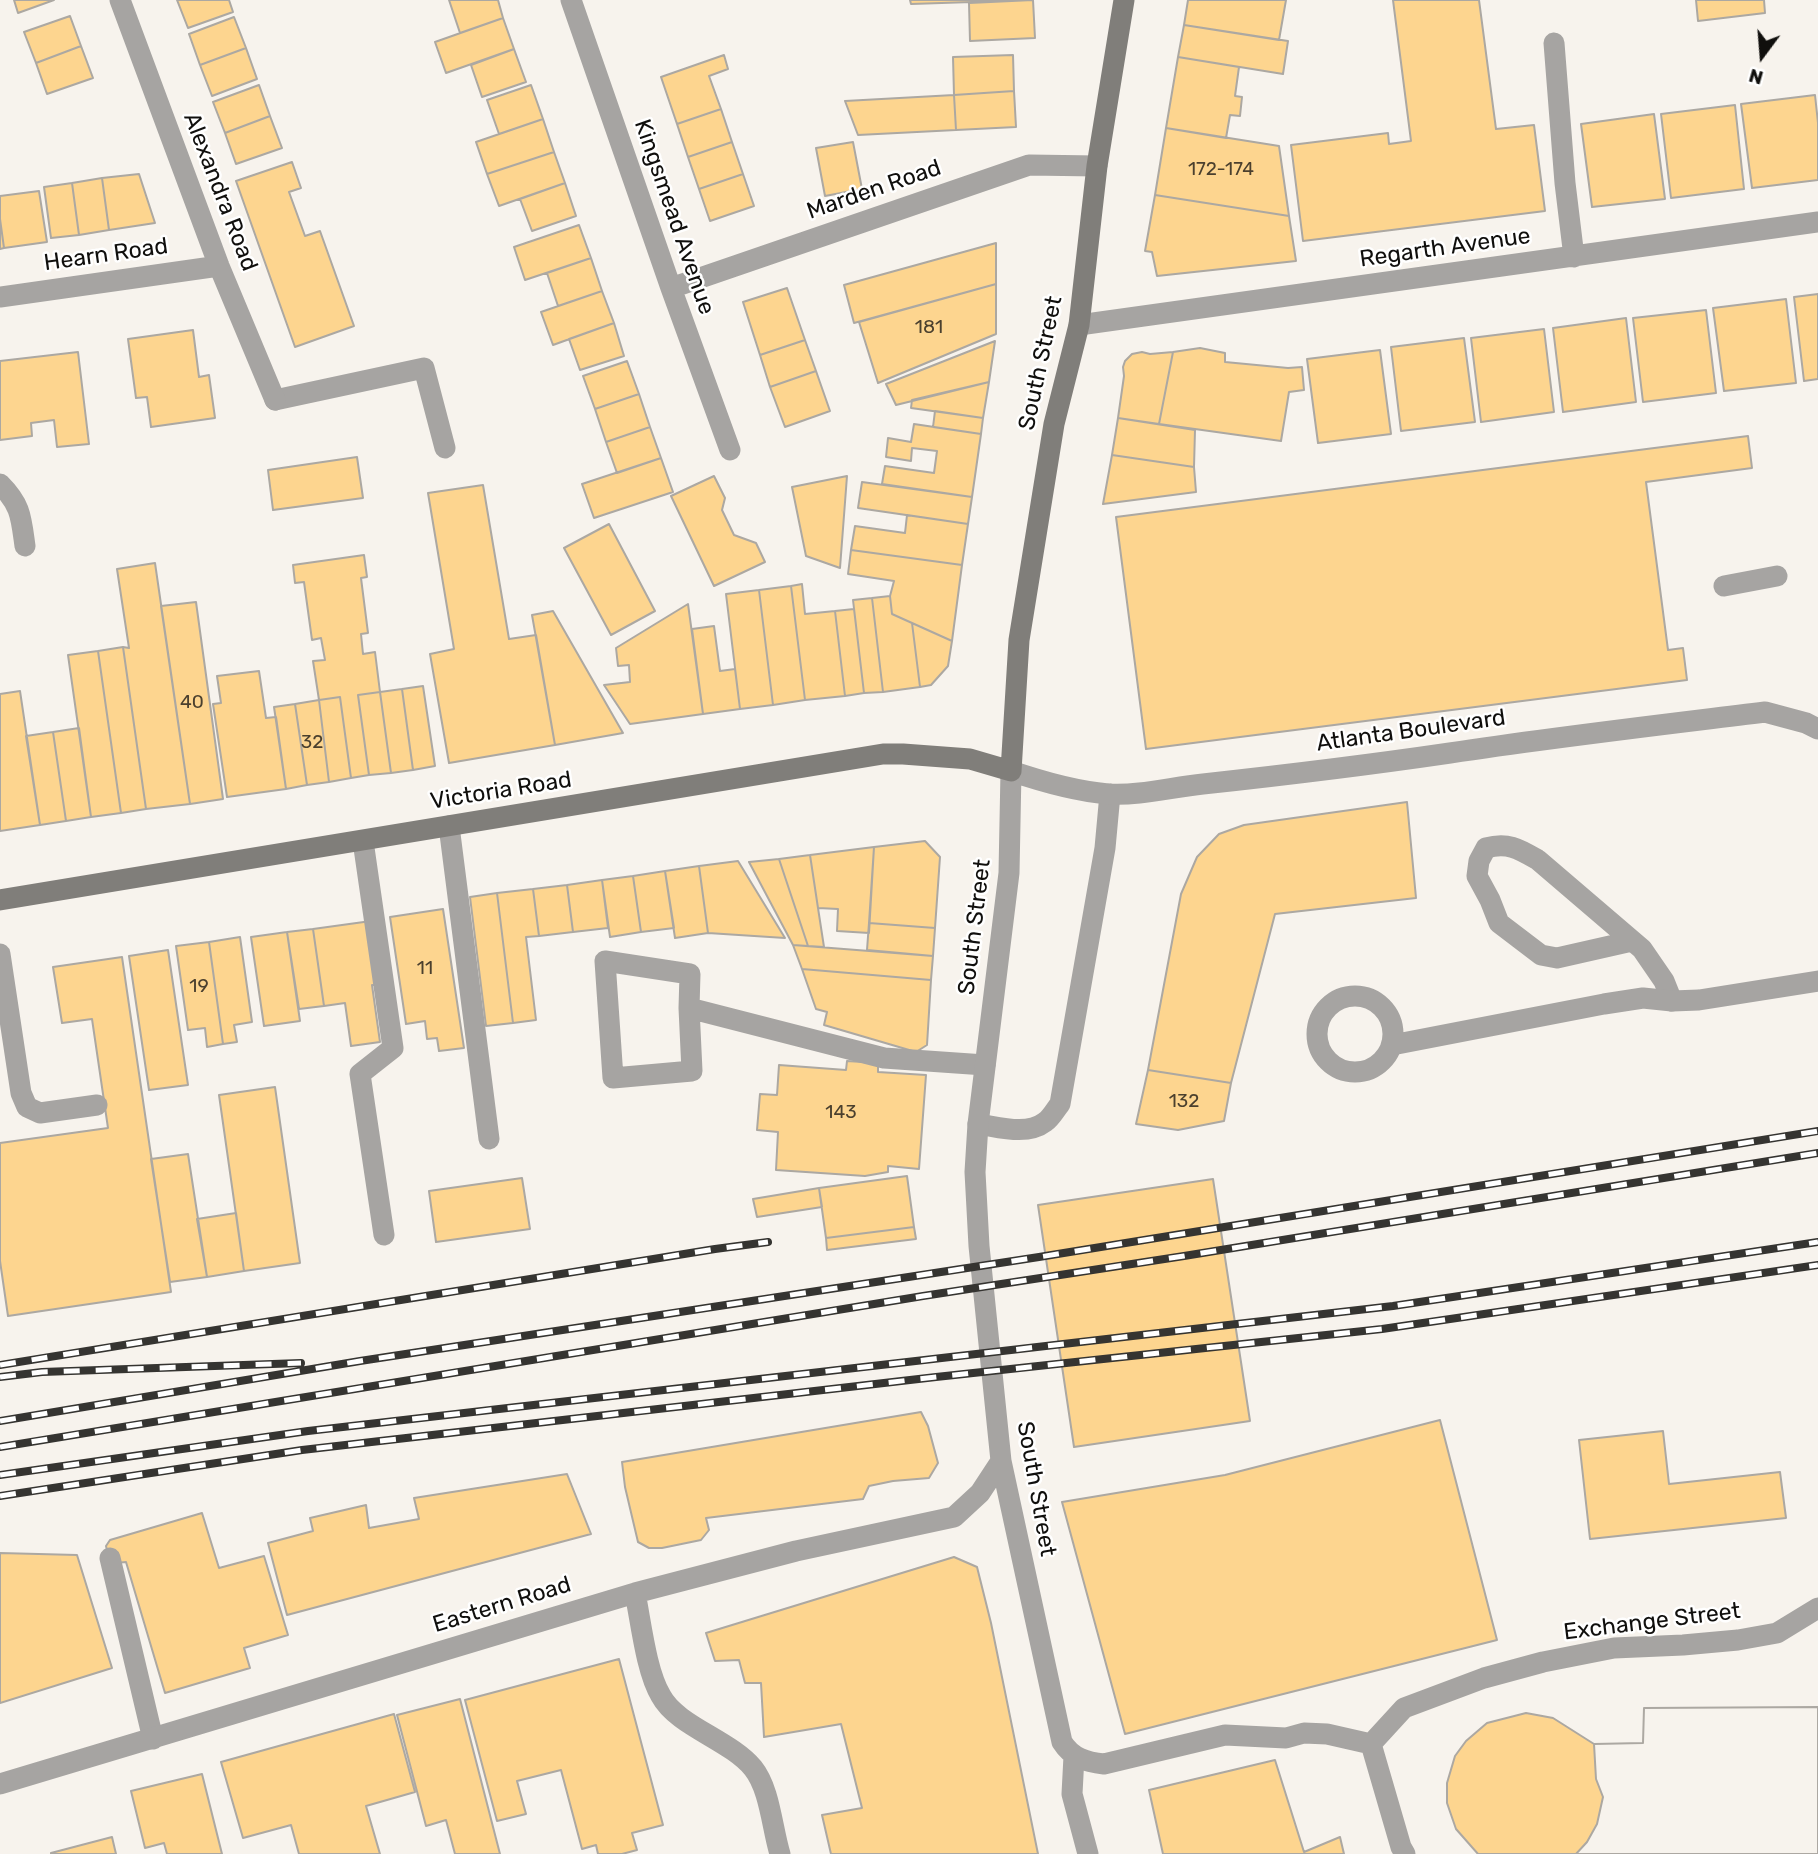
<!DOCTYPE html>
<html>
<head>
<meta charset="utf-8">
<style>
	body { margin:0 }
	#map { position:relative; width:1818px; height:1854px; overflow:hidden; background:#f7f3ed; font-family:Rubik,sans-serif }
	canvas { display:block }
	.north { position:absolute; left:1727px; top:21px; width:70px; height:70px; -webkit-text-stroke:5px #fff; paint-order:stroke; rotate:196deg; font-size:19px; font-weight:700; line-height:28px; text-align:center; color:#100f0d }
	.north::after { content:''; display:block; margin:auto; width:24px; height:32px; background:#100f0d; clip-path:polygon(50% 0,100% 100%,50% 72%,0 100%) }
</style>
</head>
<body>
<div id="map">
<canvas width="1818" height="1854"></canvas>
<div class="north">N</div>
</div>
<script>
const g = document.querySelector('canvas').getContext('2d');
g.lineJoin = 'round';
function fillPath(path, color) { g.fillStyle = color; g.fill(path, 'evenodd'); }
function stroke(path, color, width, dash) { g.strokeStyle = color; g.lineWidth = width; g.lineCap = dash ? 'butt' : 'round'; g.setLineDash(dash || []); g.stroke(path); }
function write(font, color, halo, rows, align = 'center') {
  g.font = font + ' Rubik,sans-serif'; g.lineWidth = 5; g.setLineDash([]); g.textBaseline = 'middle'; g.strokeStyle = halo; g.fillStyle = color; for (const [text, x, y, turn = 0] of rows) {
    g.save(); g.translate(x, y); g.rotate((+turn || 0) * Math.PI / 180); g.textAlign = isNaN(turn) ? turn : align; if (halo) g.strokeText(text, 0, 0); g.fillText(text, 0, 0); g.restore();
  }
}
const building = new Path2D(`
	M14,0H54L18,13Z
	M177,0H229L233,12L188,28Z
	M449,0H498L503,18L460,33Z
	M910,0H1033L911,4Z
	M1033,0L1035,38L970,41L969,3Z
	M1188,0H1286L1279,40L1184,25Z
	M1393,0H1479L1496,129L1534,125L1545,211L1303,241L1291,145L1388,133L1389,144L1411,141Z
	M1696,0H1764L1765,13L1698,21Z
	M70,16L81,46L36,63L24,32Z
	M234,17L246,48L200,65L189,34Z
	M503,18L514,49L446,73L435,42Z
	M1184,25L1288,41L1283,74L1178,57Z
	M81,46L93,78L47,94L36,63Z
	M246,48L257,79L212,96L200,65Z
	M514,49L526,82L482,97L471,65Z
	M724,55L728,69L709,76L721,109L677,124L661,77Z
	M1013,55L1014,91L954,95L953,57Z
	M1178,57L1239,67L1235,96L1242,97L1240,116L1230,115L1226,138L1166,128Z
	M259,85L270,116L225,133L213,102Z
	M531,85L543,119L499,134L487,100Z
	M1014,91L1016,127L956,130L954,95Z
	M954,95L956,130L858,135L845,101Z
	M1815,95L1818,123V180L1752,188L1741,104Z
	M1735,105L1744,189L1671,198L1661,114Z
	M721,109L732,142L688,157L677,124Z
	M1654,114L1665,199L1592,207L1581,124Z
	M270,116L282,148L236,164L225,133Z
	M543,119L554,152L487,174L476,142Z
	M1166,128L1279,146L1289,216L1155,195Z
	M732,142L743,174L699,189L688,157Z
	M853,142L862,189L825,196L816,148Z
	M554,152L565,183L499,206L487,174Z
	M292,162L301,188L289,192L305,236L320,231L354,326L295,347L236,181Z
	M139,174L155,223L109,230L102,178Z
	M743,174L754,206L710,221L699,189Z
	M102,178L109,230L79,235L72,183Z
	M72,183L79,235L51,238L44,187Z
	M565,183L576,216L532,231L520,199Z
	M39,191L47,242L4,248L0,219V196Z
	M1155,195L1289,216L1296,261L1157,276L1152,252L1145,251Z
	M0,219L4,248L0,249Z
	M579,225L591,258L525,280L514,247Z
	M996,243V284L854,323L844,285Z
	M591,258L602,291L558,306L547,273Z
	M996,284V334L878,383L859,322Z
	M787,288L805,340L760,355L743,302Z
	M602,291L614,323L553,345L541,312Z
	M1818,294V379L1804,381L1794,297Z
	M1786,299L1796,383L1724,391L1713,308Z
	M1706,310L1716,393L1643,402L1633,318Z
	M1626,318L1636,402L1563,412L1553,328Z
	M614,323L624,356L580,370L569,339Z
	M1544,329L1554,412L1481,422L1471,338Z
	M193,330L199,377L209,375L215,418L151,427L147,397L136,398L128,339Z
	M1464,338L1475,422L1401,431L1391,347Z
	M805,340L816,371L770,387L760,355Z
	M995,341L989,382L896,405L886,384Z
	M1200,348L1225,353V362L1288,368L1302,367L1304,390L1289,392L1281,441L1159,424L1173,352Z
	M1380,350L1391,434L1318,443L1307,359Z
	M78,352L89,444L57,447L54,420L31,423L32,436L0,440V361Z
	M1142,352L1150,354L1173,352L1159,424L1118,418L1124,376L1123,367L1125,361L1132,354Z
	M627,361L639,394L595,409L583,376Z
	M816,371L830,411L785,427L770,387Z
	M989,382L983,418L911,408L912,400Z
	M639,394L650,427L606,442L595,409Z
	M935,411L983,418L981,434L933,427Z
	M1118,418L1195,430L1194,467L1112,455Z
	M914,424L981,434L972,497L882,484L885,466L934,473L937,451L912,448L911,461L886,457L888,438L911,442Z
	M650,427L661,458L617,473L606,442Z
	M1748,436L1752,468L1646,482L1668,650L1683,648L1687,680L1146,749L1116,517Z
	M1112,455L1194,467L1196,492L1103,504Z
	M357,457L363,498L273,510L268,470Z
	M661,458L673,492L594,518L582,484Z
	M714,476L725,498L722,510L734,535L756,543L765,562L714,586L671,496Z
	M847,476L840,568L806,556L792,487Z
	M862,482L972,497L968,524L858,508Z
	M483,485L509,639L536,635L555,745L449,763L430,654L454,649L428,493Z
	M907,515L968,524L962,565L851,550L855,526L905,533Z
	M609,524L655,611L611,635L564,548Z
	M851,550L962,565L952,641L892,614L890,596L894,581L848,574Z
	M364,555L367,577L361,578L368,633L361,634L363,654L375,652L380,692L358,695L369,775L351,778L340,697L319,700L313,661L325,660L321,638L312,640L304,582L295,583L293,565Z
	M155,563L190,804L146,809L123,647L129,648L117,569Z
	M802,584L805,614L835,611L845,696L805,700L791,586Z
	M791,586L805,700L773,705L759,590Z
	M759,590L773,705L740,709L726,594Z
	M890,596L892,614L912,623L920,687L883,692L872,598Z
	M872,598L883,692L864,693L853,600Z
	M196,602L223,799L190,804L161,606Z
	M688,604L703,714L630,724L604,685L630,682L629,665L618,666L616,648Z
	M854,609L864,693L845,696L835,611Z
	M553,611L623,733L555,745L532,615Z
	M912,623L952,641L948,666L931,685L920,687Z
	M714,626L720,671L735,669L740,709L703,714L692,629Z
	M123,647L146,809L121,813L98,651Z
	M98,651L121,813L91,817L68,655Z
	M259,671L266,718L276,717L286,789L227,797L213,704L221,703L217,676Z
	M423,686L435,766L413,770L402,689Z
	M402,689L413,770L391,773L380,692Z
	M20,691L40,825L0,831V694Z
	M380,692L391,773L369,775L358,695Z
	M340,697L351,778L329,782L319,700Z
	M319,700L329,782L307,785L295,704Z
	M295,704L307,785L286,789L274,707Z
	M79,728L91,817L66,821L53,732Z
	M53,732L66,821L40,825L26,736Z
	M1407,802L1416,898L1275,914L1231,1083L1148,1070L1181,894L1197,857L1219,834L1244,825Z
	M925,841L940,857L935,928L869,923L874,847Z
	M874,847L869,933L837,931L838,909L818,908L810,855Z
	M810,855L818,908L824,947L808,946L779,859Z
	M779,859L808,946L793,945L749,862Z
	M738,861L785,938L708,933L699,866Z
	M699,866L708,933L675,938L665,871Z
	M665,871L674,928L641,932L633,876Z
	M633,876L641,932L610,937L602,880Z
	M602,880L608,928L573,932L567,885Z
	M567,885L573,932L539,936L533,889Z
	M533,889L539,936L526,937L536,1020L513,1023L497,893Z
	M497,893L513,1023L486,1026L470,897Z
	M443,909L464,1048L439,1051L437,1038L427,1039L425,1021L406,1024L390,917Z
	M371,921L380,985H372L380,1042L351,1046L345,1003L324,1006L313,929Z
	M869,923L935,928L933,956L867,950Z
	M313,929L324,1006L299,1009L287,932Z
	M287,932L300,1021L264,1026L251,937Z
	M240,937L252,1022L234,1025L237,1042L223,1044L209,942Z
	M209,942L223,1044L207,1047L205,1028L188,1030L176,946Z
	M793,945L933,956L931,980L802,969Z
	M168,950L188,1085L149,1090L129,956Z
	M122,957L171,1292L8,1316L0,1261V1143L108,1128L92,1019L62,1023L53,967Z
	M802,969L931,980L927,1045L916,1052L824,1025L827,1012L816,1009Z
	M847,1061L878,1063V1072L926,1075L919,1169L888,1166V1172L865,1176L776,1170L778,1132L757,1130L760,1094L777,1095L779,1065L846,1070Z
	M1148,1070L1231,1083L1224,1121L1178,1130L1136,1124Z
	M275,1087L300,1263L244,1271L219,1095Z
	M188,1154L207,1277L170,1282L151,1159Z
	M907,1176L914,1227L826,1238L819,1188Z
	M522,1178L530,1229L436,1242L429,1191Z
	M1213,1179L1250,1421L1074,1447L1038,1205Z
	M819,1188L822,1207L757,1217L753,1199Z
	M236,1213L244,1271L207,1277L197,1219Z
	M914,1227L916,1239L827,1250L826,1238Z
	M921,1412L928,1426L938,1463L929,1478L893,1481L869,1486L863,1499L706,1518L709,1530L701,1540L662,1548H649L638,1542L625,1487L622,1462Z
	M1440,1420L1497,1640L1125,1734L1062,1502L1225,1475Z
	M1663,1431L1669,1484L1780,1472L1786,1518L1590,1539L1579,1440Z
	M567,1474L591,1534L287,1615L268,1543L313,1531L310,1518L366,1505L369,1528L419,1519L414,1498Z
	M202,1513L219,1568L264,1556L288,1635L244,1648L250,1668L165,1693L126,1562L116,1563L108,1555L106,1546L110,1540Z
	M0,1553L77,1555L112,1668L0,1703Z
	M954,1557L977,1567L991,1623L1038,1854H831L822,1815L862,1808L841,1724L764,1737L761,1683H745L739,1660L715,1661L706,1633Z
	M619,1659L663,1825L632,1833L637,1850L622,1854H598L596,1845L582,1849L561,1770L517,1781L526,1814L497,1821L465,1700Z
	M460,1699L500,1854H455L446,1820L426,1826L397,1715Z
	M1818,1707V1854H1478L1456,1829L1447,1803V1783L1455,1756L1466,1741L1487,1723L1526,1713L1553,1718L1594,1744L1643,1743L1644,1708Z
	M1818,1707V1854H1576L1587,1842L1597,1824L1603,1797L1596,1779L1594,1744L1643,1743L1644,1708Z
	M394,1714L415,1792L366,1806L380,1854H299L291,1825L243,1838L221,1762Z
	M1275,1760L1304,1852L1340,1837L1344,1854H1163L1149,1790Z
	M202,1774L222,1854H167L164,1843L145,1848L131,1791Z
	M112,1837L116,1854H51V1853Z`);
fillPath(building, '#fdd58f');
stroke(building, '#aca8a2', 2);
stroke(new Path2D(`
	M275,400L424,368L445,448
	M0,484C21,505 21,517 25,546
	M1724,586L1777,576
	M449,826L489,1139
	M363,841L393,1048L360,1074L384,1235
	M1632,941L1557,958L1541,955L1499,923L1490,900L1477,876L1479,861L1486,848C1508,842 1519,849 1538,860L1642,949L1664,981L1672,1001
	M0,954L21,1093L27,1107L40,1113L97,1105
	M689,1008L690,974L605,961L613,1078L692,1071L689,1008L884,1058L985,1065
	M978,1124C999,1127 1027,1136 1045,1122C1051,1118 1055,1110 1060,1104L1105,848L1110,794
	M110,1558L153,1739`), '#a6a4a2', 21);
stroke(new Path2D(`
	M120,0L219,266L275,400
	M571,0L671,288L730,450
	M1554,43L1565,183L1574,257
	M671,288L1029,165L1097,166
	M0,297L219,266
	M1079,325L1818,222
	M1317 1034a38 38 0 1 1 76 0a38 38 0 1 1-76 0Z
	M1392,1045L1604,1004L1643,998L1672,1001L1699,1000L1818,981
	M635,1593C641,1622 646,1671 661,1696C677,1726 730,1740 753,1768C770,1789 772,1828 780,1854
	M1371,1744L1327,1734L1304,1733L1286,1738L1225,1735L1104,1764C1086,1762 1072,1758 1062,1742L1001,1461L979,1246L975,1172L978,1124L1009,873L1011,771C1043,782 1075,791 1108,794C1140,796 1172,787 1203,784C1286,775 1368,765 1450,753C1555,737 1660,725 1765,712L1806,723L1818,729
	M1371,1744L1404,1708L1484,1678L1543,1662L1614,1648L1683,1645L1738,1640L1777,1633L1818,1608
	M1371,1744L1401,1847L1405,1854
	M1074,1756L1072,1794L1088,1854
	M0,1784L635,1593L796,1551L954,1517L980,1493L1001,1461`), '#a6a4a2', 21);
stroke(new Path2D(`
	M0,900L883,754H903L970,759L1011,771L1019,640L1054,424L1079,325L1097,166L1124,0`), '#807e7a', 21);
const rail = new Path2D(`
	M0,1365L715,1249L768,1242
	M0,1377L42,1372L301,1363
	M0,1421L360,1361L1039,1257L1818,1131
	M0,1447L923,1296L1184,1256L1818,1153
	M0,1475L308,1431L1393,1306L1818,1242
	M0,1496L302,1450L936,1377L1382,1329L1818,1265`);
stroke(rail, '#353431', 8);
stroke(rail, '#fff', 5, [16]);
write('19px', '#4b402e', null, [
	["172-174",1221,170],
	["181",929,328],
	["40",192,703],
	["32",312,743],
	["11",425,969],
	["19",199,987],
	["132",1184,1102],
	["143",841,1113]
]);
write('23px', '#100f0d', '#fff', [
	["Marden Road",874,190,-19],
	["Alexandra Road",220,192,69],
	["Kingsmead Avenue",674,217,71],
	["Regarth Avenue",1445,248,-8],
	["Hearn Road",106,255,-8],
	["South Street",1041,363,-78],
	["Atlanta Boulevard",1411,731,-8],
	["Victoria Road",501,791,-9],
	["South Street",975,927,-83],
	["South Street",1036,1489,80],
	["Eastern Road",502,1605,-17],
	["Exchange Street",1652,1622,-7]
]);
</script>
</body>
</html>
